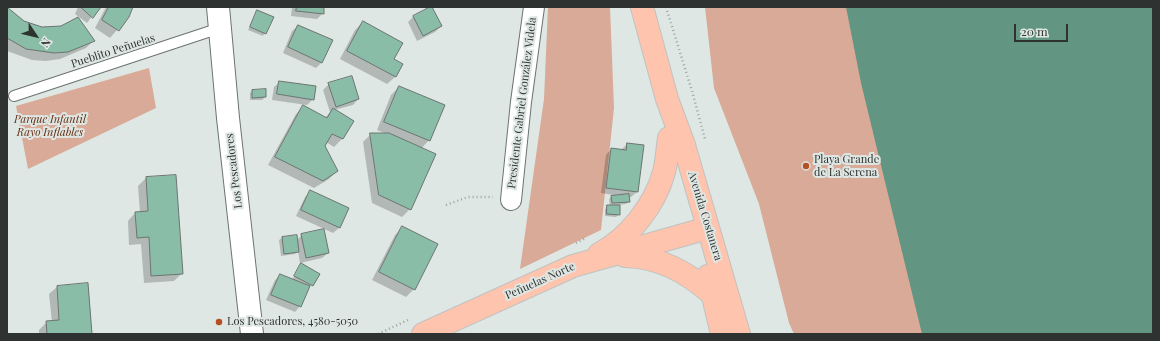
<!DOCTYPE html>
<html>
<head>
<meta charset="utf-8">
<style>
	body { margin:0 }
	#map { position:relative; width:1160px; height:341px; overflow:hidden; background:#dee7e3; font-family:"Playfair Display",serif }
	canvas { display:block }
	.frame { position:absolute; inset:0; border:8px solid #2e3230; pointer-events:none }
	.north { position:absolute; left:16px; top:16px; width:40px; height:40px; -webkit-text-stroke:3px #dee7e3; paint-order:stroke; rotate:125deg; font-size:11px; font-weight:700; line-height:16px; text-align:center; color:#2e3230 }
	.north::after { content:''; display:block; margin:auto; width:14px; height:18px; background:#2e3230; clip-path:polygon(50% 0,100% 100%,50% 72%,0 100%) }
	.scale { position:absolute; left:1014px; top:24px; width:54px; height:18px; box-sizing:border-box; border:2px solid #2e3230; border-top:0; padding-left:5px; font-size:12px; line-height:14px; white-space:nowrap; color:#2e3230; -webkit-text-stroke:3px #dee7e3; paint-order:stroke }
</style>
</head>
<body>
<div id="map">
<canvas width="1160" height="341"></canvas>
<div class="frame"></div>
<div class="north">N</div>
<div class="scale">20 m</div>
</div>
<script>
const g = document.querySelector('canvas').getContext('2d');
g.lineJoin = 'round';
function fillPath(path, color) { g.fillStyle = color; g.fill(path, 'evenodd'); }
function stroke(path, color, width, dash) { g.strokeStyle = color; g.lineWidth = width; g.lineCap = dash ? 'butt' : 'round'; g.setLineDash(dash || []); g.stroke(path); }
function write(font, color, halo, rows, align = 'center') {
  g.font = font + ' "Playfair Display",serif'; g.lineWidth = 4; g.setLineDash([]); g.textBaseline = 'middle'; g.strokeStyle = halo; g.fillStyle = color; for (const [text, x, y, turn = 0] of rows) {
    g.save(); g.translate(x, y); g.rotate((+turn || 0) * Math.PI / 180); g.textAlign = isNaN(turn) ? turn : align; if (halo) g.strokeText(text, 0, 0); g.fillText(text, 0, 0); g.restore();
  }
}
fillPath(new Path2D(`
	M548,7H610L614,108L601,230L520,269L544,99Z
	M705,7H1006L1077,334H794L789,323L759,204L714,88Z
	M149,68L156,108L28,169L16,106Z`), '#d8aa97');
fillPath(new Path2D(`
	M846,7H1153V334H922L861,83Z`), '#629582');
fillPath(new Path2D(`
	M7,7L14,15L32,26L51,28L93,41L86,48L60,59L46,61L32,60L7,51Z
	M78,7H99L87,23L75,14Z
	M106,7H132L128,17L110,38L95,28Z
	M292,7H323V13L317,19L291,16Z
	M431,8L441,26L435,32L417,41L408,22L413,17Z
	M257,11L272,18L263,36L248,30Z
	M363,22L392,59L401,64L395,77L387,84L340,59L355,30Z
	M298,26L322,62L316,68L283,53L292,31Z
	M280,82L313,99L307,105L272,100L274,87Z
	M329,84L358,99L353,105L334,110L353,122L342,139L334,147L326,142L324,146L337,171L329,179L314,188L268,165L296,114L304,106L325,118L330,112L323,90Z
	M399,87L429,140L421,149L410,209L402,217L372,203L363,142L371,134H387L377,130L391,95Z
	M252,91L265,97L262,100H250V93Z
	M627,144L637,192L631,197H629V202L626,204L619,205V214L616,217L605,216V209L610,206L609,199L613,195L601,193L606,155L611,149L621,150Z
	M146,178L182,273L174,281L144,283L141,244L129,245L128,221L135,213H140L138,186Z
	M310,192L348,209L339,228L333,233L296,216L305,197Z
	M402,228L414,289L406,297L372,280L395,235Z
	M302,235L328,253L322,258L300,263L298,251L295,254L281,256L279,240L282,238L296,236L297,240Z
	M301,265L312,285L308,287L300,306L295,312L266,300L275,280L280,275L292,280Z
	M57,287L91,334H39V330L47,322H52L49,294Z`), '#0003');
const building = new Path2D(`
	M7,7L24,21L42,27L61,26L78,17L95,41L68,52L54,53L26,49L7,38Z
	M81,7H101L93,18Z
	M109,7H133L129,17L119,31L102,20Z
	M297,7H324V14L296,11Z
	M430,7H432L442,26L423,36L413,16Z
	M257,10L274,17L266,34L250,27Z
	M363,21L403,43L394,59L403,64L396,77L347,51Z
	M298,25L333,40L322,63L288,47Z
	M352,76L359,99L336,107L328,83Z
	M279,81L316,86L314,100L277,94Z
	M399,86L445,105L430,141L384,122Z
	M266,89V97L252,98V90Z
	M303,105L327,118L333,108L354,121L343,139L332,134L325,146L338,171L323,181L275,157Z
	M370,133H389L436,154L411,210L379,195Z
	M627,143L644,145L638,192L606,188L611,148L626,150Z
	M176,175L183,274L151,276L149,237L137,238L135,212L148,211L146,177Z
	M310,190L349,208L340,228L301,210Z
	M629,194L630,202L612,203L611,196Z
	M607,205H620V215L607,214Z
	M402,226L438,244L415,290L379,272Z
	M324,229L329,253L306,258L301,234Z
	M297,235L299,252L284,254L282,237Z
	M301,263L320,274L313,286L294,276Z
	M280,274L310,286L301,307L271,295Z
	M88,283L92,334H47L46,321L59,320L57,286Z`);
fillPath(building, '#89bda8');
stroke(building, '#6c7471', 1);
const service = new Path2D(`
	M14,96L220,28`);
const minor = new Path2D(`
	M511,200L521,102L534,7`);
const tertiary = new Path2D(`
	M218,7L228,118L252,334`);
const primary = new Path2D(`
	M642,7L667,99L684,145L739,334
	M599,254C629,238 655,205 664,172C667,161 667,150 669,138
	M625,256C660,257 687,272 713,295
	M708,276L722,334
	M423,334L573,266L708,228`);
stroke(service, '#6b736f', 12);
stroke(minor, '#6b736f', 22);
stroke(tertiary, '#6b736f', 24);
stroke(primary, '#c0c2c1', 24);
stroke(new Path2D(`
	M666,7L692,91L705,139
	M446,205L468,197H493
	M576,243L586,238
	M378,334L408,320`), '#9da4a1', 2.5, [1, 3]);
stroke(service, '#fff', 10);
stroke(minor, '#fff', 20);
stroke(tertiary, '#fff', 22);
stroke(primary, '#fec4ad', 22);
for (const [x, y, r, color] of [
	[806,166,4,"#b65022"],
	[219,322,4,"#b65022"]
]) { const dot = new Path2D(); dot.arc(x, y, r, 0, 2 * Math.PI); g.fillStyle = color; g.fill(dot); stroke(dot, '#dee7e3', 1.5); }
write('11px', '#2e3230', '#dee7e3', [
	["Pueblito Peñuelas",113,51,-18],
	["Presidente Gabriel González Videla",522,103,-83],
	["Los Pescadores",234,171,-97],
	["Avenida Costanera",705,216,73],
	["Peñuelas Norte",540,281,-24]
]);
write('italic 11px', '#672d13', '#dee7e3', [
	["Parque Infantil",50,120],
	["Rayo Inflables",50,133]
]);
write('11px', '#2e3230', '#dee7e3', [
	["Playa Grande",814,160],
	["de La Serena",814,173],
	["Los Pescadores, 4580-5050",227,322]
], 'left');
</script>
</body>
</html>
